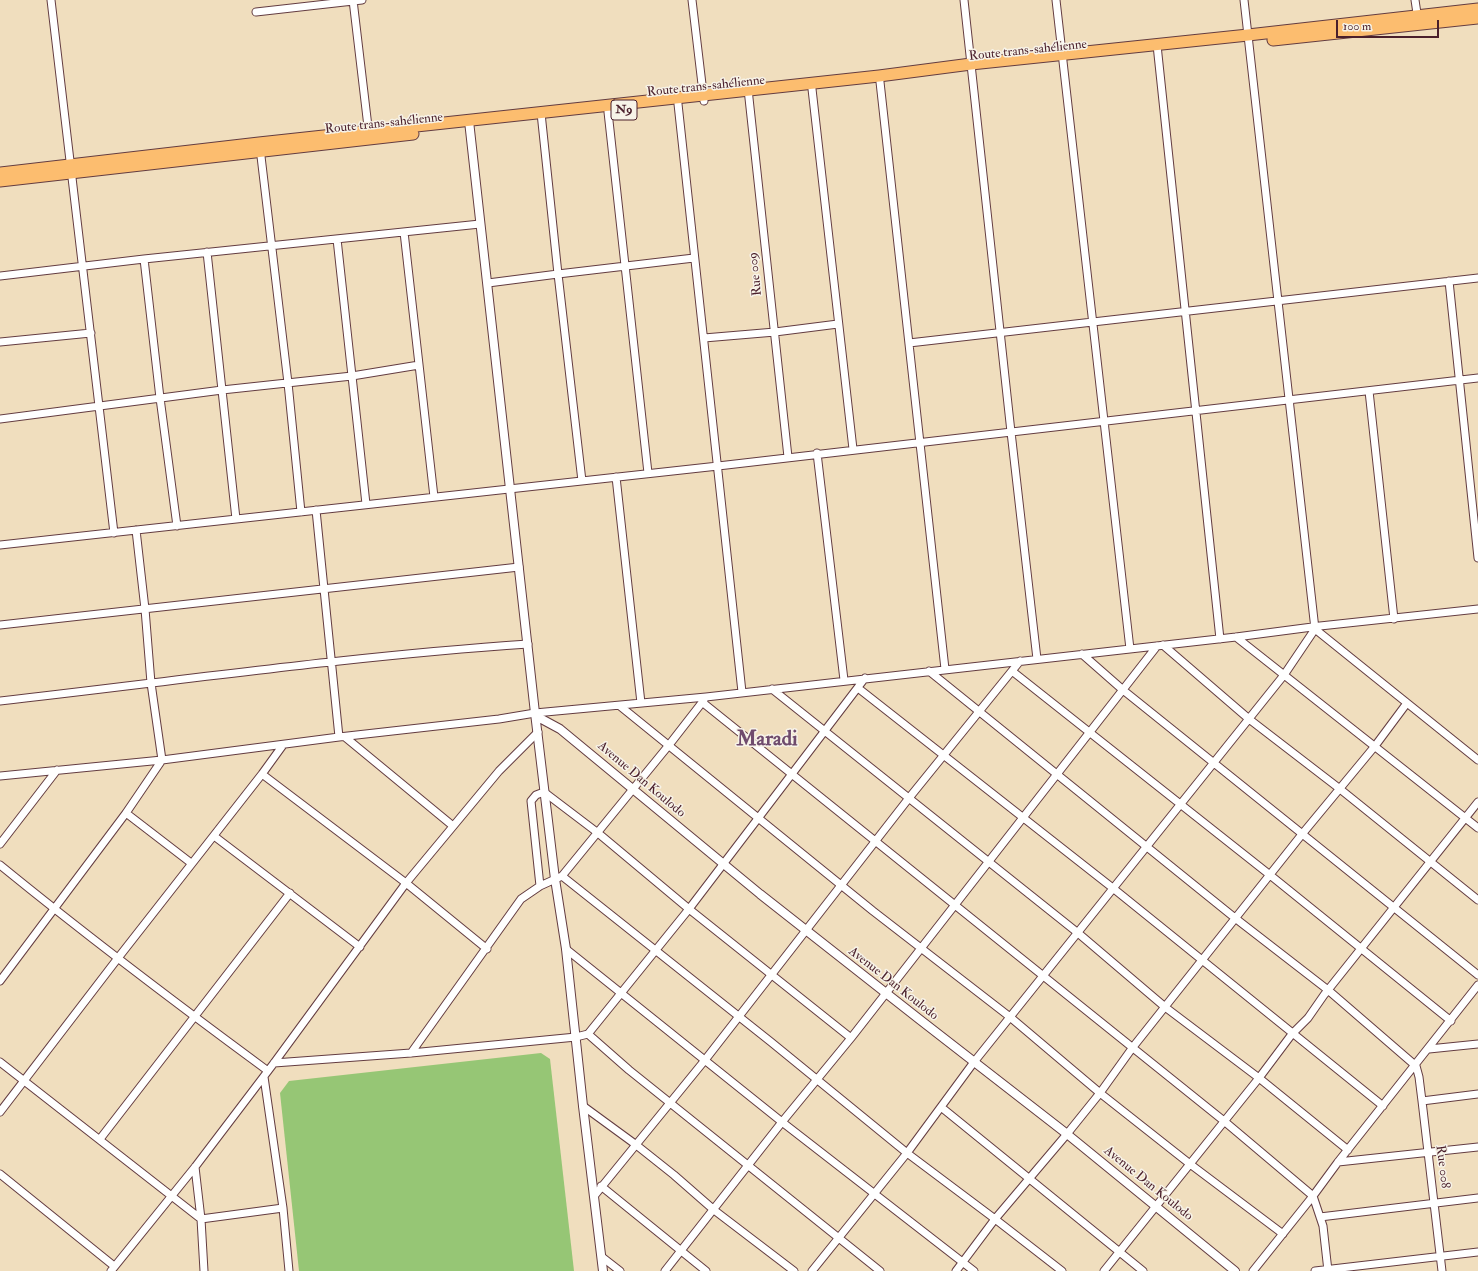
<!DOCTYPE html>
<html>
<head>
<meta charset="utf-8">
<style>
	body { margin:0 }
	#map { position:relative; width:1478px; height:1271px; overflow:hidden; background:#f0debe; font-family:"IM FELL Double Pica",serif }
	canvas { display:block }
	.scale { position:absolute; left:1336px; top:20px; width:103px; height:18px; box-sizing:border-box; border:2px solid #4a1f2b; border-top:0; padding-left:5px; font-size:12px; line-height:14px; white-space:nowrap; color:#4a1f2b; -webkit-text-stroke:3px #f7f3e8; paint-order:stroke }
</style>
</head>
<body>
<div id="map">
<canvas width="1478" height="1271"></canvas>
<div class="scale">100 m</div>
</div>
<script>
const g = document.querySelector('canvas').getContext('2d');
g.lineJoin = 'round';
function fillPath(path, color) { g.fillStyle = color; g.fill(path, 'evenodd'); }
function stroke(path, color, width, dash) { g.strokeStyle = color; g.lineWidth = width; g.lineCap = dash ? 'butt' : 'round'; g.setLineDash(dash || []); g.stroke(path); }
function write(font, color, halo, rows, align = 'center') {
  g.font = font + ' "IM FELL Double Pica",serif'; g.lineWidth = 3; g.setLineDash([]); g.textBaseline = 'middle'; g.strokeStyle = halo; g.fillStyle = color; for (const [text, x, y, turn = 0] of rows) {
    g.save(); g.translate(x, y); g.rotate((+turn || 0) * Math.PI / 180); g.textAlign = isNaN(turn) ? turn : align; if (halo) g.strokeText(text, 0, 0); g.fillText(text, 0, 0); g.restore();
  }
}
fillPath(new Path2D(`
	M541,1053L550,1059L574,1271H299L280,1093L289,1081Z`), '#96c675');
const minor = new Path2D(`
	M51,0L114,533
	M353,0L369,135
	M692,0L704,101
	M964,0L1011,432L1037,659
	M1056,0L1130,649
	M1244,0L1315,629L1478,760
	M1415,0L1418,20
	M256,12L362,0
	M1157,45L1220,639
	M880,82L945,669
	M748,89L788,457
	M812,89L853,449
	M678,104C700,300 721,496 742,692
	M608,112L648,473
	M541,113L558,274L582,481
	M260,148L288,383L301,512
	M404,232L434,497
	M337,239L366,504
	M207,252L236,519
	M144,259L160,398L177,526
	M0,276L144,259L480,224
	M1449,281L1478,558
	M488,283L558,274L694,258
	M704,338L775,332L838,324
	M0,342L91,333
	M909,343L1478,278
	M1369,391L1394,619
	M0,419L222,390L352,376L419,365
	M817,453L844,680
	M616,477L641,703
	M316,510L339,737
	M0,545L718,466L1478,378
	M0,625L519,567
	M1236,637L1478,828
	M1163,645L1249,719L1340,789L1478,900
	M1082,654L1123,690L1478,975
	M929,671L1235,918L1328,990L1416,1066L1419,1077L1422,1101L1442,1271
	M1012,671L1270,875L1451,1021
	M858,688L1114,889L1383,1106
	M772,689L1078,933L1165,1007L1259,1078L1348,1150
	M0,701C176,681 351,656 528,644
	M702,702L1224,1121L1313,1196L1323,1226L1328,1271
	M620,706L873,911L1010,1017L1100,1093L1190,1164L1283,1234
	M345,737L453,826
	M262,774L406,883L487,949
	M0,776L162,760L339,737L499,719L535,713L706,697L1236,637L1320,626L1478,609
	M126,813L191,863
	M214,836L360,947
	M0,844L57,770
	M0,865C87,936 177,1004 268,1071
	M562,876L669,745L704,700
	M540,886L531,801L536,795L544,792L598,833L689,909L851,1038
	M566,949L782,1122L974,1271
	M0,981L126,813L162,760L151,683L145,609L136,530
	M588,1034L629,1070L880,1271
	M1429,1049L1478,1044
	M411,1053L521,899L540,886L562,876L771,1042L907,1153L995,1219L1062,1271
	M0,1062L201,1219L283,1208
	M274,1063L411,1053L576,1037L588,1034L689,909L865,678
	M264,1077L283,1208L289,1271
	M1422,1101L1478,1094
	M583,1106L635,1144L674,1175L714,1210L794,1271
	M941,1107L1143,1271
	M0,1112L118,958L262,774L283,745
	M100,1139L290,893
	M1338,1162L1478,1147
	M195,1167L201,1219L204,1271
	M0,1174L114,1266
	M601,1186L706,1271
	M595,1195L705,1060L909,798L1020,661
	M1320,1217L1478,1198
	M602,1257L620,1271
	M111,1271L195,1167L274,1063L406,883L499,771L538,732
	M665,1271L782,1122L851,1038L1157,646
	M812,1271L907,1153L974,1062L1284,675L1315,629
	M956,1271L995,1219L1067,1134L1100,1093L1133,1047L1303,833L1375,746L1407,703
	M1104,1271L1259,1078L1292,1034L1308,1018L1324,995L1478,802
	M1253,1271L1313,1196L1338,1162L1478,985
	M1315,1271L1478,1252`);
const tertiary = new Path2D(`
	M469,121L535,713L555,879L566,949L583,1106L603,1271
	M536,716L560,729L760,894L919,1019L1067,1134L1235,1271`);
const trunk = new Path2D(`
	M1273,40L1478,18
	M0,173L259,143L879,76L971,64L1248,35L1478,9
	M0,181L413,134`);
stroke(minor, '#633c41', 9);
stroke(tertiary, '#633c41', 10);
stroke(trunk, '#633c41', 13);
stroke(minor, '#fff', 7);
stroke(tertiary, '#fff', 8);
stroke(trunk, '#fcbd6f', 11);
for (const [x, y, w] of [
	[624,110,26]
]) { const box = new Path2D(); box.roundRect(x - w / 2, y - 10, w, 20, 3); g.fillStyle = '#f7f3e8'; g.fill(box); stroke(box, '#4a1f2b', 1); }
write('bold 12px', '#4a1f2b', null, [
	["N9",624,110]
]);
write('13px', '#4a1f2b', '#f7f3e8', [
	["Route trans-sahélienne",1028,51,-6],
	["Route trans-sahélienne",706,87,-6],
	["Route trans-sahélienne",384,124,-6],
	["Rue 009",756,274,-96],
	["Avenue Dan Koulodo",641,780,40],
	["Avenue Dan Koulodo",893,984,38],
	["Rue 008",1442,1167,83],
	["Avenue Dan Koulodo",1148,1184,39]
]);
write('bold 21px', '#6f4b6d', '#f7f3e8', [
	["Maradi",767,740]
]);
</script>
</body>
</html>
